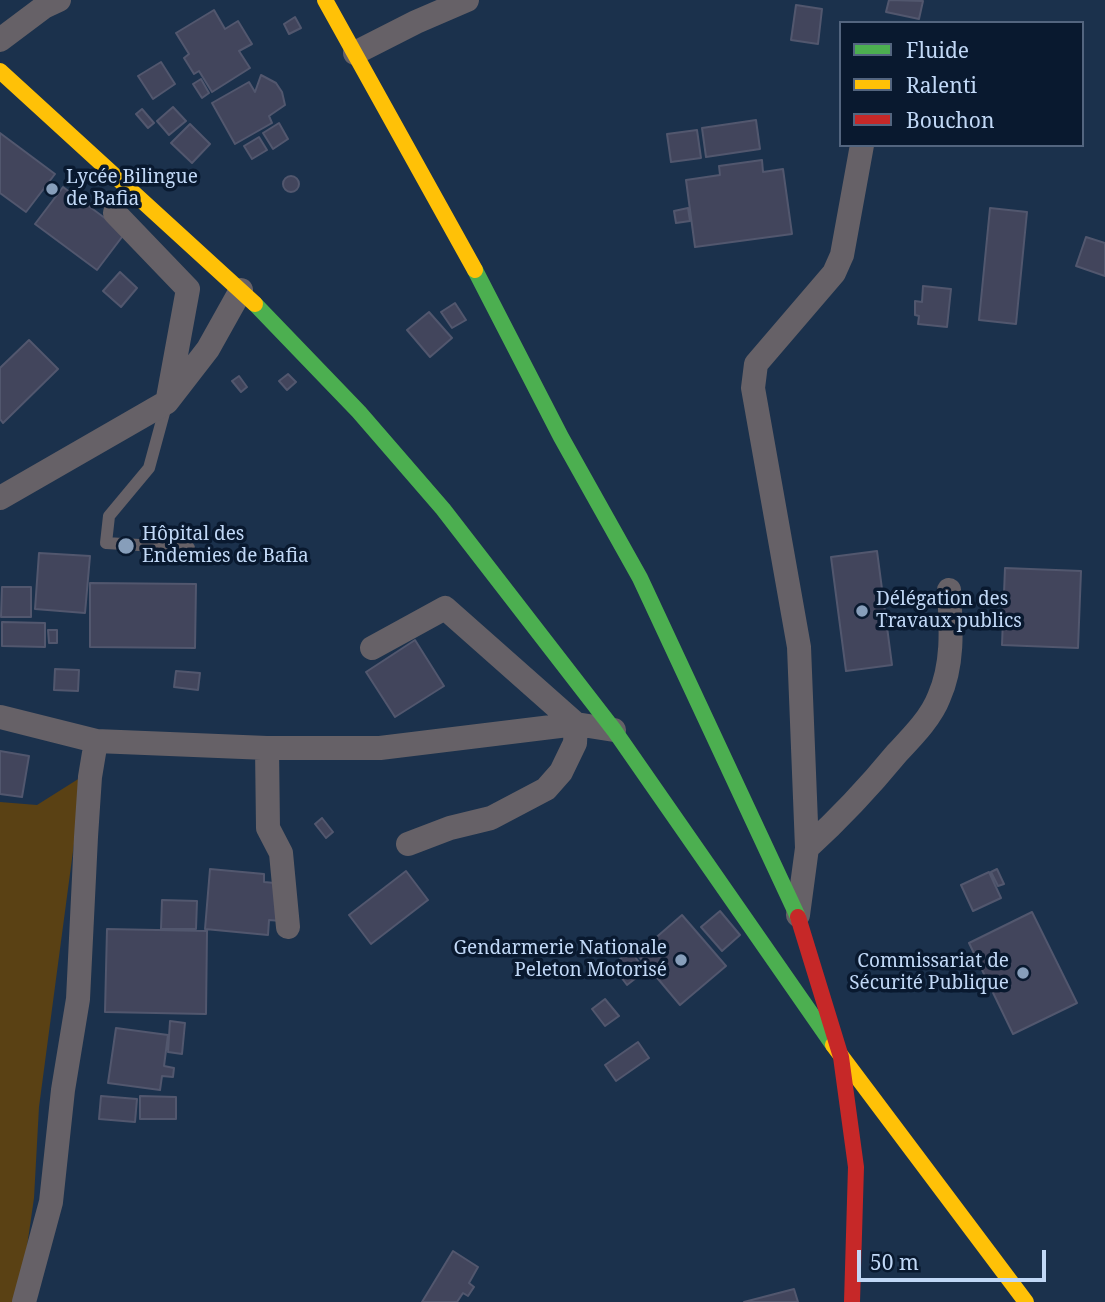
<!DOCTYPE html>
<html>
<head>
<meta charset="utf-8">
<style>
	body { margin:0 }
	#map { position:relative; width:1105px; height:1302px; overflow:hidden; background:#1b314c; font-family:"Noto Serif",serif }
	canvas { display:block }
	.legend { position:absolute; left:839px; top:21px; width:245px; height:126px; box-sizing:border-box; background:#09192f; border:2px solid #53657f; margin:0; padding:9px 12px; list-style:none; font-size:21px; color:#c1d8f6 }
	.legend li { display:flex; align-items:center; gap:14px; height:35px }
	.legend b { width:35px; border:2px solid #53657f }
	.scale { position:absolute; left:857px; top:1250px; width:189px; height:32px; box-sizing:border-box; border:4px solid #c1d8f6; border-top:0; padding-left:9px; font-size:21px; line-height:24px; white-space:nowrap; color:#c1d8f6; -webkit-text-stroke:5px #09192f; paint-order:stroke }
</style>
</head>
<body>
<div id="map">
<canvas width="1105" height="1302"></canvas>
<ul class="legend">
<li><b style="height:9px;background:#4caf50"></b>Fluide</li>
<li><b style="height:9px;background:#ffc107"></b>Ralenti</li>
<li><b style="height:9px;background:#c62828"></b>Bouchon</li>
</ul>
<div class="scale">50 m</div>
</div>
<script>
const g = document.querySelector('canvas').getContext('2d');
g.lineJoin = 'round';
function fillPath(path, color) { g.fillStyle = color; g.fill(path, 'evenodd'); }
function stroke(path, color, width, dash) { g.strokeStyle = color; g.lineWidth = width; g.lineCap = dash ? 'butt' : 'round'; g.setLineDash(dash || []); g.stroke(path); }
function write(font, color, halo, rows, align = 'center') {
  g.font = font + ' "Noto Serif",serif'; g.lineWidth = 7; g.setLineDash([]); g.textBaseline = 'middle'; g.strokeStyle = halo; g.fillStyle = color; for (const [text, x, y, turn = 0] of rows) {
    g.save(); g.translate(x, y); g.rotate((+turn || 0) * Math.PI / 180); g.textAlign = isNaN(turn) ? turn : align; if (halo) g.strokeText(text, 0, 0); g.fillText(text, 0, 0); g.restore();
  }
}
fillPath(new Path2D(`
	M83,776L39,1107L34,1198L19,1302H0V802L37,805Z`), '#5a4114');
const building = new Path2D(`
	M889,0L923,1L919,19L886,12Z
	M796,5L822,9L818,44L791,40Z
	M214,10L225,29L238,21L252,44L239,51L250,68L212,92L199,71L194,74L184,58L189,54L176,33Z
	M295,17L301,28L289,34L284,24Z
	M161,62L175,84L153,99L138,76Z
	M261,75L276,83L282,92L285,105L269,116L272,123L235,144L212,103L249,82L255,92Z
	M201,79L209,93L202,98L193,84Z
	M173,107L186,121L169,135L157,121Z
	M142,109L154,123L148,128L136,114Z
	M756,120L760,149L706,157L702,128Z
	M279,123L288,139L273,149L263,133Z
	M190,124L210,144L192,163L171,143Z
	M697,130L701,158L671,162L667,134Z
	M0,133L55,174L26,212L0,193Z
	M259,137L267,150L252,159L244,146Z
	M762,160L763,172L783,169L792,234L695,247L686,180L720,175L719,166Z
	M283 184a8 8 0 1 1 16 0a8 8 0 1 1-16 0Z
	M63,187L125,233L97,270L35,224Z
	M688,208L690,221L676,223L674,211Z
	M990,208L1027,212L1016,324L979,320Z
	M1086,237L1105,243V276L1076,266Z
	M120,272L137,288L121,307L103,291Z
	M923,286L951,289L947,327L918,324L919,316L915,315V301L922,302Z
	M455,303L466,320L452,328L441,312Z
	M429,312L452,338L430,357L407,330Z
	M29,340L58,369L3,423L0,419V368Z
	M288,374L296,382L287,390L279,381Z
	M239,376L247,387L241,392L232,381Z
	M877,551L892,665L846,671L831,557Z
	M39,553L90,556L85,613L35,609Z
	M1005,568L1081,571L1078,648L1002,645Z
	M90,583L196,584L195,648L90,647Z
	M2,587H31V617H1Z
	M2,622L45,623V647L2,646Z
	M48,630H57V643H49Z
	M415,640L444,686L395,717L366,672Z
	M55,669L79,670L78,691L54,690Z
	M176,671L200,673L198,690L174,687Z
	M0,751L29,756L22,797L0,794Z
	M322,818L333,832L326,838L315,824Z
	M210,869L264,874V882L275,883L281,921L269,920L268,935L205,929Z
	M997,869L1004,884L998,886L991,872Z
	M406,871L428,900L371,944L349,915Z
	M989,872L1001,898L973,911L961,885Z
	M162,900L197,901L196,929H161Z
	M720,911L740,935L722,951L701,927Z
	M1032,912L1077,1003L1013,1034L969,943Z
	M682,915L726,966L680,1005L637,954Z
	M107,929L207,931L206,1014L105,1012Z
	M631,951L645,971L627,985L612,965Z
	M605,999L619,1016L605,1026L592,1009Z
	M170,1021L185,1023L182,1054L168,1052Z
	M116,1028L168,1035L164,1066L174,1068L173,1077L162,1076L160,1090L108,1083Z
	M638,1042L649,1058L616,1081L605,1065Z
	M101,1096L137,1099L135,1122L99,1119Z
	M140,1096L176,1097V1119H140Z
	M453,1251L478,1267L469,1283L474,1287L468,1296L463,1293L457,1302H422Z
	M794,1289L798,1302H744Z`);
fillPath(building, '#42455c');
stroke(building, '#52576e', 2);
stroke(new Path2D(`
	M167,402L149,468L109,516L106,543L189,548`), '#666167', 12);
stroke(new Path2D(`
	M0,40L44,7L59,0
	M355,53L416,22L467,0
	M115,213L188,289L168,398
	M0,498L167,402L208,349L241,290
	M372,648L445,608L576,724L575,743L561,772L546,789L491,818L450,828L408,844
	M0,717L96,741L267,748H380L576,724L614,730
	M267,748L268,828L281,853L288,927
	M807,848C840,818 869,787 897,753C912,737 931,718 939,697C954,663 951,626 949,590
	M798,915L807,848L799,647L753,388L756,364L834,273L842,255L862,145
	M24,1302L51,1202L63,1090L78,999L86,837L90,777L96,741`), '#666167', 24);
stroke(new Path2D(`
	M475,270L561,437L640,578L798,917
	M255,304L359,412L443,509L614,730L833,1045`), '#4caf50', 16);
stroke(new Path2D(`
	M325,0L475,270
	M0,71L255,304
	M833,1045L1026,1302`), '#ffc107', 16);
stroke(new Path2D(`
	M798,917L841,1057L856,1167L852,1302`), '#c62828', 16);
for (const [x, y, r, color] of [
	[52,189,7,"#879eba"],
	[126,546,9,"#879eba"],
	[862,611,7,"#879eba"],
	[681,960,7,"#879eba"],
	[1023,973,7,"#879eba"]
]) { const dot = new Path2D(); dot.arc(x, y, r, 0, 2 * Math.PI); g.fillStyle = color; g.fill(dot); stroke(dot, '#09192f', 2.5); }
write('19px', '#c1d8f6', '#09192f', [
	["Lycée Bilingue",66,178],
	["de Bafia",66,200],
	["Hôpital des",142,535],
	["Endemies de Bafia",142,557],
	["Délégation des",876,600],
	["Travaux publics",876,622],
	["Gendarmerie Nationale",667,949,"right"],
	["Peleton Motorisé",667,971,"right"],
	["Commissariat de",1009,962,"right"],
	["Sécurité Publique",1009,984,"right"]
], 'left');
</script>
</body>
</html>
